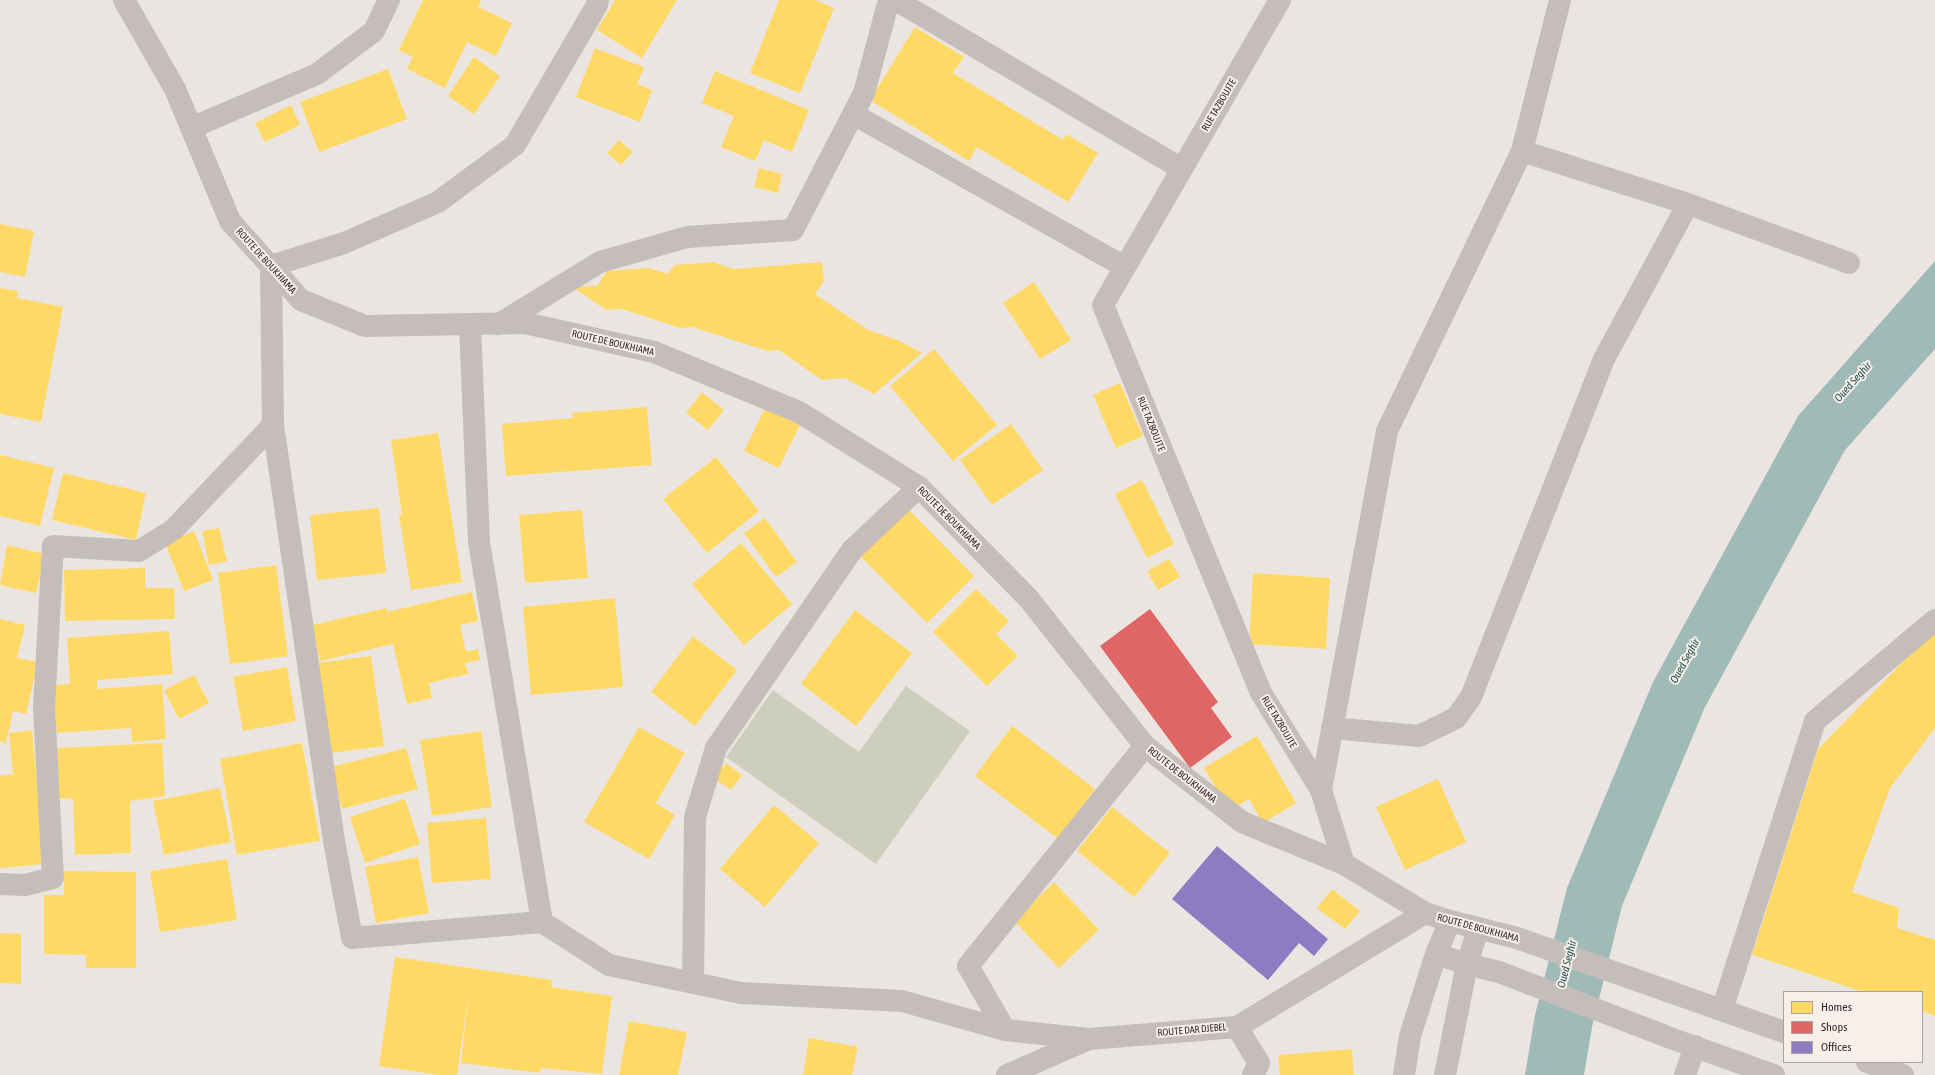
<!DOCTYPE html>
<html>
<head>
<meta charset="utf-8">
<style>
	body { margin:0 }
	#map { position:relative; width:1935px; height:1075px; overflow:hidden; background:#ebe5e2; font-family:"Asap Condensed",sans-serif }
	canvas { display:block }
	.legend { position:absolute; left:1783px; top:991px; width:140px; height:72px; box-sizing:border-box; background:#f7efe9; border:1px solid #a9a19c; margin:0; padding:5px 7px; list-style:none; font-size:12px; color:#342b29 }
	.legend li { display:flex; align-items:center; gap:8px; height:20px }
	.legend b { width:20px; border:1px solid #a9a19c }
</style>
</head>
<body>
<div id="map">
<canvas width="1935" height="1075"></canvas>
<ul class="legend">
<li><b style="height:11px;background:#ffd966"></b>Homes</li>
<li><b style="height:11px;background:#e06666"></b>Shops</li>
<li><b style="height:11px;background:#8e7cc3"></b>Offices</li>
</ul>
</div>
<script>
const g = document.querySelector('canvas').getContext('2d');
g.lineJoin = 'round';
function fillPath(path, color) { g.fillStyle = color; g.fill(path, 'evenodd'); }
function stroke(path, color, width, dash) { g.strokeStyle = color; g.lineWidth = width; g.lineCap = dash ? 'butt' : 'round'; g.setLineDash(dash || []); g.stroke(path); }
function write(font, color, halo, rows, align = 'center') {
  g.font = font + ' "Asap Condensed",sans-serif'; g.lineWidth = 4; g.setLineDash([]); g.textBaseline = 'middle'; g.strokeStyle = halo; g.fillStyle = color; for (const [text, x, y, turn = 0] of rows) {
    g.save(); g.translate(x, y); g.rotate((+turn || 0) * Math.PI / 180); g.textAlign = isNaN(turn) ? turn : align; if (halo) g.strokeText(text, 0, 0); g.fillText(text, 0, 0); g.restore();
  }
}
fillPath(new Path2D(`
	M906,686L970,731L876,864L726,757L773,690L859,752Z`), '#cecebd');
fillPath(new Path2D(`
	M1935,261V349L1845,450L1705,707L1622,906L1592,1027L1584,1075H1525L1535,1015L1567,888L1653,682L1798,416Z`), '#a0bab7');
fillPath(new Path2D(`
	M423,0H481L478,7L512,23L496,56L467,42L445,88L407,69L413,57L399,50Z
	M615,0H677L642,58L597,30Z
	M779,0H815L834,8L800,93L750,73Z
	M915,27L964,57L953,73L1063,140L1066,134L1098,153L1068,202L977,147L969,161L870,100Z
	M595,48L644,67L637,84L652,90L640,122L576,97Z
	M474,57L500,76L474,114L448,96Z
	M388,69L407,119L319,152L300,102Z
	M715,71L809,110L792,152L764,140L755,161L721,147L734,116L702,103Z
	M291,105L300,125L265,142L255,123Z
	M619,140L633,152L621,165L607,153Z
	M759,168L782,174L778,193L754,187Z
	M0,224L34,231L25,277L0,272Z
	M713,262L733,269L822,262L824,281L815,294L868,330L900,341L922,353L874,394L845,378L822,380L779,350L768,351L692,327L680,328L622,309L606,310L573,287L597,286L607,271L649,268L668,274L675,265Z
	M1034,282L1071,340L1040,359L1003,303Z
	M0,288L18,291L17,298L63,307L41,422L0,414Z
	M934,349L997,425L953,461L890,386Z
	M1120,383L1143,436L1116,448L1093,395Z
	M702,392L724,410L708,430L686,413Z
	M647,407L652,465L506,476L502,424L573,418L572,413Z
	M765,408L800,425L779,468L744,451Z
	M1011,424L1043,470L992,505L960,460Z
	M438,433L462,582L411,590L399,515L402,514L391,440Z
	M0,455L54,468L40,526L0,516Z
	M716,457L759,511L707,553L663,499Z
	M63,473L146,493L136,540L52,520Z
	M1142,480L1174,544L1147,558L1115,494Z
	M379,508L386,573L317,580L310,515Z
	M907,508L974,576L927,623L859,555Z
	M582,510L588,578L525,583L519,515Z
	M765,518L797,562L776,577L744,533Z
	M219,528L227,561L209,565L202,531Z
	M194,531L213,580L184,591L165,543Z
	M741,543L792,604L744,645L692,584Z
	M7,545L45,554L36,593L0,585Z
	M1169,559L1180,577L1158,590L1147,571Z
	M276,565L288,656L230,664L218,573Z
	M145,568V588H174L175,619L65,621L64,570Z
	M1253,573L1330,578L1326,649L1249,644Z
	M976,589L1009,621L996,634L1018,656L987,686L933,632Z
	M472,592L478,621L460,625L466,652L478,649L480,660L465,663L468,674L429,683L432,698L407,704L393,644L320,661L312,625L387,608V612Z
	M615,598L623,687L531,695L523,607Z
	M855,610L912,653L856,726L801,684Z
	M0,619L25,625L17,658L38,662L26,714L13,711L6,743L0,741Z
	M1935,629V728L1890,788L1852,892L1899,908L1897,928L1935,940V1016L1922,1011V992H1863L1752,955L1818,749Z
	M169,631L173,674L97,680V689L162,684L166,739L132,742L131,728L57,733L53,685L70,684L67,638Z
	M693,636L737,670L695,726L651,692Z
	M371,656L384,746L331,753L318,663Z
	M287,667L296,721L243,731L233,677Z
	M194,675L209,703L179,719L164,690Z
	M1012,726L1095,789L1058,839L975,776Z
	M639,727L685,753L656,803L675,815L649,859L584,822Z
	M32,730L45,864L0,868V776L13,774L9,733Z
	M481,731L492,807L432,816L420,740Z
	M1257,736L1296,803L1263,823L1249,799L1230,811L1204,768Z
	M162,743L165,796L130,801L131,853L75,855L73,798L59,799L57,748Z
	M302,743L320,841L237,855L220,759Z
	M406,748L418,789L342,809L331,767Z
	M726,763L742,775L731,790L714,778Z
	M1438,779L1466,842L1405,870L1376,807Z
	M220,788L231,842L164,855L153,801Z
	M405,799L420,844L365,863L350,817Z
	M774,805L819,843L765,907L720,869Z
	M1112,807L1170,853L1134,897L1077,851Z
	M486,818L491,879L432,883L427,823Z
	M418,857L429,913L376,923L365,867Z
	M227,859L237,920L160,932L150,871Z
	M64,871L136,872V968H86V955L44,954V895H64Z
	M1054,882L1099,930L1059,968L1014,921Z
	M1332,889L1360,911L1345,929L1317,908Z
	M0,933L21,934V984L0,983Z
	M395,957L552,980L551,987L612,996L602,1074L541,1068L540,1073L461,1063L469,992L457,1075H439L379,1066Z
	M629,1021L687,1032L678,1075H619Z
	M809,1038L858,1047L852,1075H803Z
	M1352,1049L1354,1075H1280L1278,1055Z`), '#ffd966');
fillPath(new Path2D(`
	M1150,609L1218,702L1211,708L1232,737L1190,768L1100,646Z`), '#e06666');
fillPath(new Path2D(`
	M1217,846L1328,939L1314,956L1299,943L1268,980L1172,899Z`), '#8e7cc3');
stroke(new Path2D(`
	M896,0L1182,169
	M1280,0L1103,305L1261,693L1321,790L1344,864
	M853,114L1125,267
	M191,128L317,74L374,31L389,0
	M1522,151L1688,204L1849,263
	M499,324L600,262L687,237L793,230L864,93L889,0
	M470,325L479,542L542,922L609,965L741,993L902,1001L1005,1030L1089,1039
	M1332,728L1419,736L1456,718L1471,697L1604,359L1688,204
	M1321,790L1387,431L1522,151L1560,0
	M0,884L25,885L53,878L44,707L53,546L139,551L173,530L273,425
	M542,922L352,938L334,841L273,425L271,266L344,243L438,202L515,145L597,5L598,0
	M693,983L695,817L716,748L852,550L919,487
	M1722,1010L1815,721L1935,620
	M1237,1027L1259,1063L1253,1075
	M1005,1030L968,966L1145,746
	M1685,1075L1695,1046`), '#c4bdba', 22);
stroke(new Path2D(`
	M124,0L175,89L230,221L301,300L365,326L525,323L654,352L799,412L919,487L1029,599L1145,746L1242,822L1344,864L1425,913L1450,921L1517,938L1784,1032
	M1436,954L1467,964L1499,972L1673,1039L1774,1075
	M1867,1062L1903,1075
	M1007,1075L1089,1039L1237,1027L1425,913
	M1404,1075L1410,1036L1436,954L1450,921
	M1445,1075L1467,964L1478,929`), '#c4bdba', 22);
write('10px', '#342b29', '#f7efe9', [
	["RUE TAZBOUJTE",1219,105,-60],
	["ROUTE DE BOUKHIAMA",266,261,48],
	["ROUTE DE BOUKHIAMA",613,343,13],
	["RUE TAZBOUJTE",1151,424,68],
	["ROUTE DE BOUKHIAMA",949,518,45],
	["RUE TAZBOUJTE",1279,722,59],
	["ROUTE DE BOUKHIAMA",1182,775,38],
	["ROUTE DE BOUKHIAMA",1478,928,15],
	["ROUTE DAR DJEBEL",1192,1030,-5]
]);
write('italic 11px', '#24504d', '#f7efe9', [
	["Oued Seghir",1853,382,-48],
	["Oued Seghir",1685,661,-61],
	["Oued Seghir",1567,964,-76]
]);
</script>
</body>
</html>
